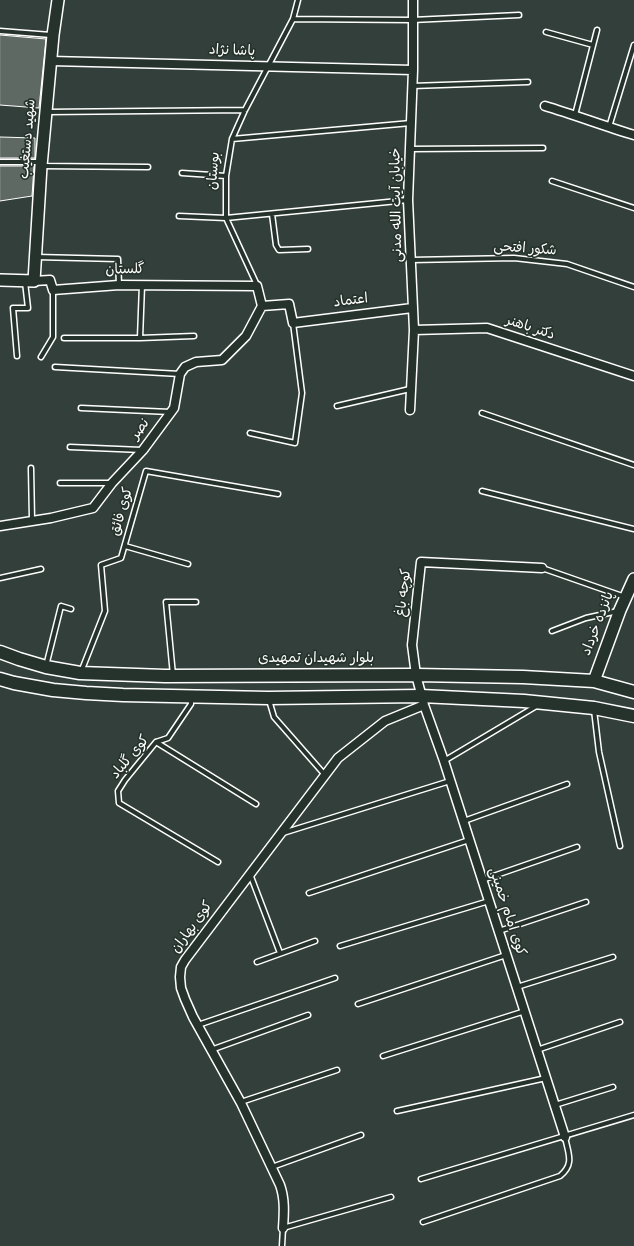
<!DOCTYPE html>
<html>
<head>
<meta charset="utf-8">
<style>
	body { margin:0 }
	canvas { display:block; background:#333f3a }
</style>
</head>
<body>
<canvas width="634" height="1246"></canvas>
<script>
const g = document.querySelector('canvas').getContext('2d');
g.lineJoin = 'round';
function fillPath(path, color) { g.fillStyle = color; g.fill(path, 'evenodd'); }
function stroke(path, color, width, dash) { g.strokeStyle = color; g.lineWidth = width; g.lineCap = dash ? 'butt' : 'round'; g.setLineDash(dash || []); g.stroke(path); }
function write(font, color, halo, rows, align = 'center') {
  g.font = font + ' "Indie Flower","Playpen Sans Arabic",sans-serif'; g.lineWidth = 3.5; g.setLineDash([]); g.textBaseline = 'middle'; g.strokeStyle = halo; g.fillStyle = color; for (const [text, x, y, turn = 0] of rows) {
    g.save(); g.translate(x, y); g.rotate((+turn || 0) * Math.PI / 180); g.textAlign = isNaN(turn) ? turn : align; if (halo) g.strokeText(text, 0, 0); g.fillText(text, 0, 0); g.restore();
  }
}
const building = new Path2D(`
	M0,35L46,39L39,108L0,105Z
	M0,137L35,138V158H0Z
	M0,166H34L32,196L0,201Z`);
fillPath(building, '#5f6964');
stroke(building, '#fff', 1);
const service = new Path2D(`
	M293,19L412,20L519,15
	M0,31L51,35
	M546,32L593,45
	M412,86L528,82
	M47,112L245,110
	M575,115L597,30
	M609,127L634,45
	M232,139L411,123
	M410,149L543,148
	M0,162H40
	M41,166L148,167
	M182,173L226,176
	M552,181L634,208
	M272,214L276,245L279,250L308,249
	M179,216L226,218L408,200
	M36,257L118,259L119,285
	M411,260L514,258L567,264L634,287
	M257,285L226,218V176L232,139L245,110L293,19L298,0
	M64,338H140L194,336
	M140,338L142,285
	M17,356L13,308H28L25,282
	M41,357L53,337V290
	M55,367L180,374
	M337,406L410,389
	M81,408L170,412
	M482,413L634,465
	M250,433L295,443L302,393L293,323
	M70,447L142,450
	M31,468L32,520
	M60,483H112
	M482,491L634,529
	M125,546L188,564
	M542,568L625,597
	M0,578L41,569
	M552,631L586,618L618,611
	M46,666L61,606L71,609
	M81,672L105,611L101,565L121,558L146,471L278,494
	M173,675L166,602H196
	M191,697V704L168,738L156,742L125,780L118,791L119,803L218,862
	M269,700L274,717L325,775
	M594,710L599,752L620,846
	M156,742L256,804
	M444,761L538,705
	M464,821L567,784
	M283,833L450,781
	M250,874L280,953
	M482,880L577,847
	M309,893L469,840
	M499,931L586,902
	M340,946L489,901
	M257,962L315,941
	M517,987L613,957
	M358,1004L506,955
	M198,1025L335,978
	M211,1050L308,1015
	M537,1050L620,1022
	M383,1056L525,1011
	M241,1102L337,1070
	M555,1105L613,1087
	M397,1111L546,1078
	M272,1167L361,1135
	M421,1179L634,1115
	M423,1222L560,1176C575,1164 568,1153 565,1137
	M282,1246L283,1228L391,1197`);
const minor = new Path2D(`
	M51,61L413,70
	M545,106C575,115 604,126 634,135
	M34,281L50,280L53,290L119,285L257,286L262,306L289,304L293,323L412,308
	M414,330L487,328L634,376
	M410,410L414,330L408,200L413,70V0
	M0,526L51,518L93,508L112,483L143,450L174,408L180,374L185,367L196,362L222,360L246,336L262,306
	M542,568L421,562L412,645L416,675L424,705L444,761L565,1137
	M283,1228C284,1213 285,1199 280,1185L241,1103L193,1017L185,999L181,988L180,977L181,967L185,960L338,758L385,721L424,705`);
const tertiary = new Path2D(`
	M0,280L34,281L41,166L53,35L58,0
	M594,681L620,610L634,579`);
const secondary = new Path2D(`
	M0,652L19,659L46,667L80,673L165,676L416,675L523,677L594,681L634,692
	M0,679L14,683L53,690L86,693L123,695L268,698L421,696L524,701L594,708L634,716`);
stroke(service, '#fff', 7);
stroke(minor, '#fff', 11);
stroke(tertiary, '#fff', 14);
stroke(secondary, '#fff', 15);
stroke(service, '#26332d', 4);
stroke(minor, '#26332d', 8);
stroke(tertiary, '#26332d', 11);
stroke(secondary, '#26332d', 12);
write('14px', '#fff', '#26332d', [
	["پاشا نژاد",232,52,2],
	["شهید دستغیب",29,139,-85],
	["بوستان",215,171,-85],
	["خیابان آیت الله مدنی",398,205,-91],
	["شکور افتحی",525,250,4],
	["گلستان",125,271,-1],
	["اعتماد",351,302,-7],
	["دکتر باهنر",530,329,18],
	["نصر",141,430,-53],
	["کوی فائق",123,512,-74],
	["کوچه باغ",405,593,-83],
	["پانزده خرداد",599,624,-69],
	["بلوار شهیدان تمهیدی",316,660],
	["کوی گلباد",131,758,-50],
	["کوی امام خمینی",506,912,72],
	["کوی بهاران",193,928,-54]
]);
</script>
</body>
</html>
